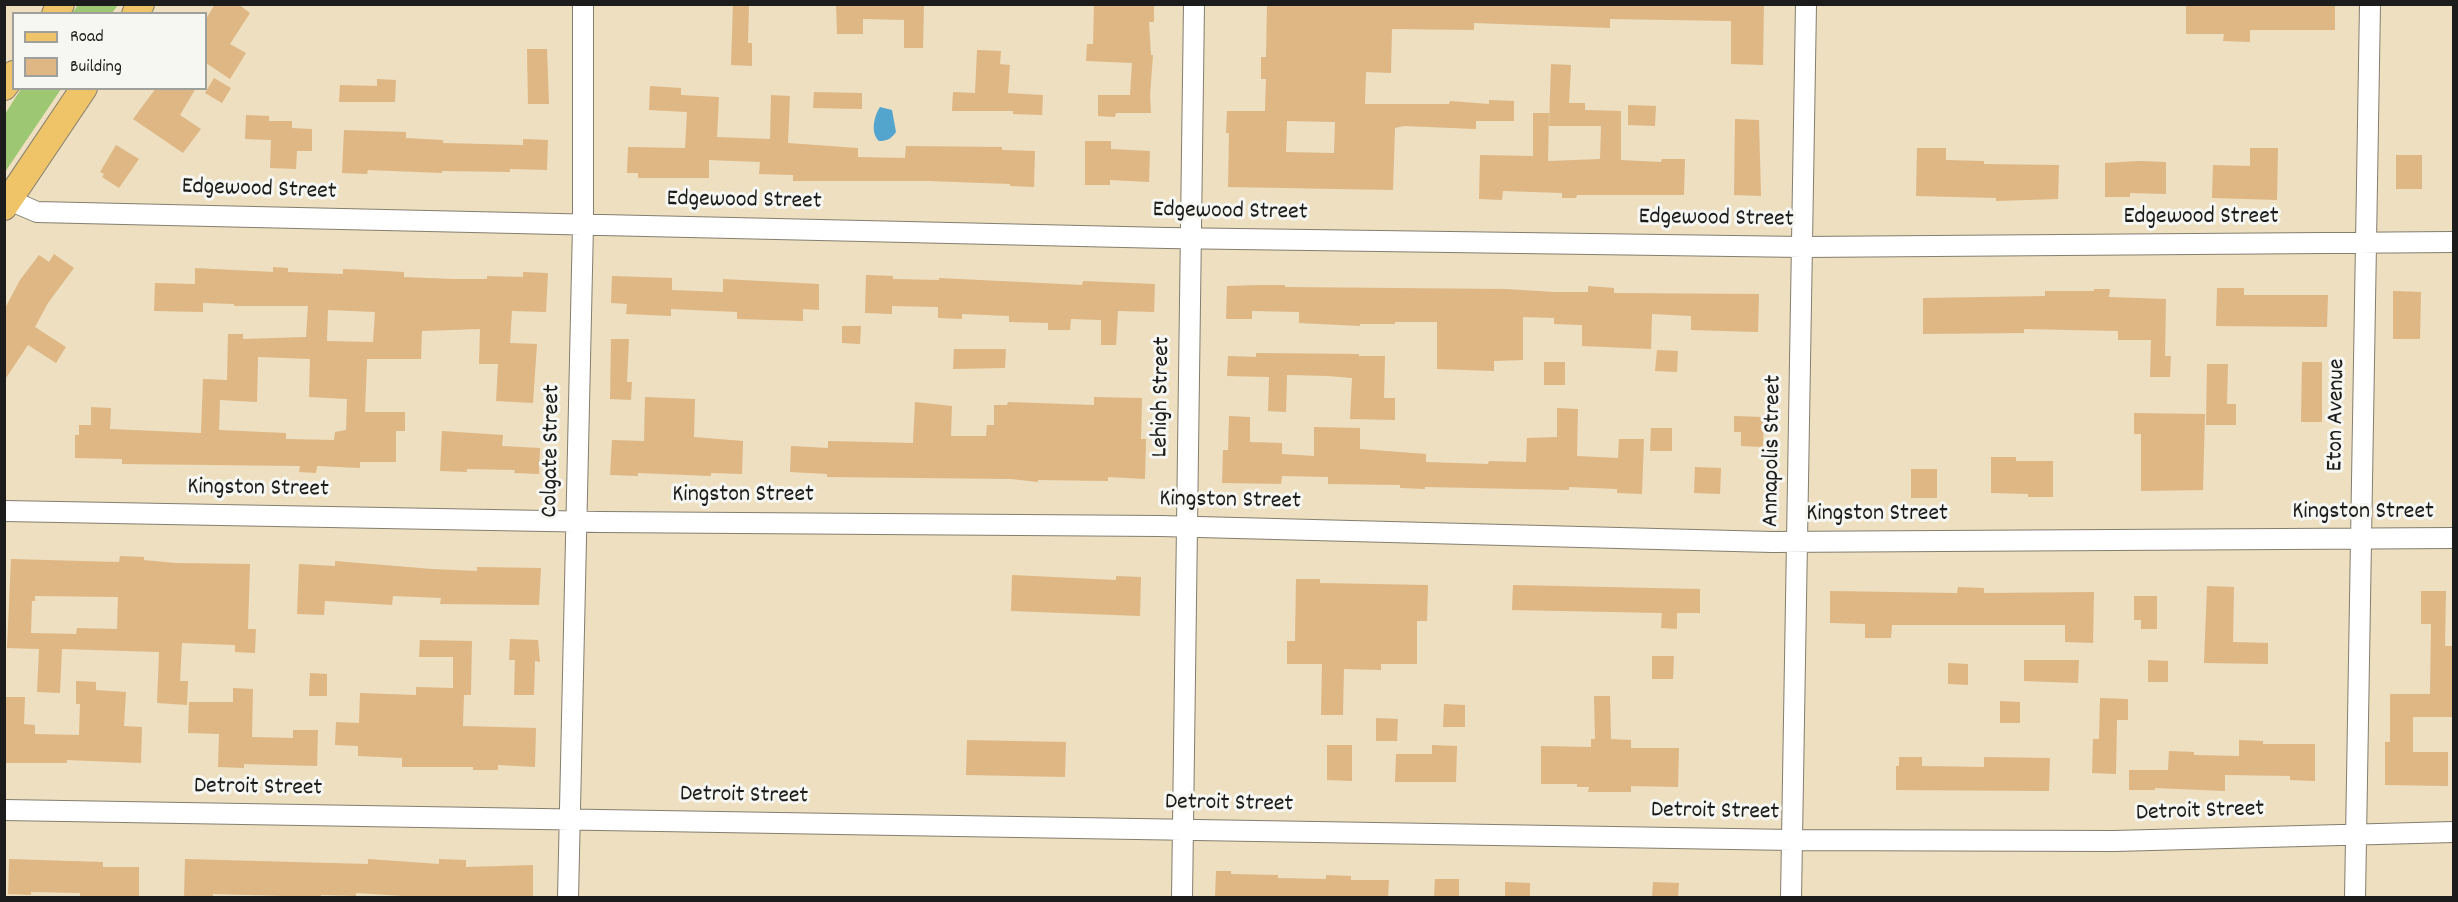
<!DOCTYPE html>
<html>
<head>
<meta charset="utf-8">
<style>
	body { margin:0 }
	#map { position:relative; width:2458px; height:902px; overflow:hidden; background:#eddfbf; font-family:Dekko,sans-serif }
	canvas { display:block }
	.frame { position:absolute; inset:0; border:6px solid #1c1c1c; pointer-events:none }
	.legend { position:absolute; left:12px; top:12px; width:195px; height:78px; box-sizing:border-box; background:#f6f6f2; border:2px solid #9f9f9c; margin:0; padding:8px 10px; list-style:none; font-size:18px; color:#1c1c1c }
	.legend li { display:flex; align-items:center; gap:12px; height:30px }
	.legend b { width:30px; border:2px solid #9f9f9c }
</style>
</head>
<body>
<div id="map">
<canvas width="2458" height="902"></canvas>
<div class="frame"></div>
<ul class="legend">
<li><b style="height:8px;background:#efc469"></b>Road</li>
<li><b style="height:16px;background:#deb784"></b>Building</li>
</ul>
</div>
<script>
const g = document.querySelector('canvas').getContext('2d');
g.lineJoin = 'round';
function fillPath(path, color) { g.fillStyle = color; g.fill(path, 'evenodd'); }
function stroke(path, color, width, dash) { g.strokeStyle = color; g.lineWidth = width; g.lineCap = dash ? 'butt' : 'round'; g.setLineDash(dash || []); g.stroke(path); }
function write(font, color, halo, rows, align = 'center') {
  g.font = font + ' Dekko,sans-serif'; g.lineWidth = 6; g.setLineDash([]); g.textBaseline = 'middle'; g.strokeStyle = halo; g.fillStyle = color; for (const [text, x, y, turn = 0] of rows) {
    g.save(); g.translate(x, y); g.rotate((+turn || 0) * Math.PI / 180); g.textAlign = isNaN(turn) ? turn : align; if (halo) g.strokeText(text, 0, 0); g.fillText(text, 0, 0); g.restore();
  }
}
fillPath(new Path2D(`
	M79,4H118V5L112,13H72Z
	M21,89H61L5,172V114Z`), '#9dc773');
fillPath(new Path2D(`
	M880,107L892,110L896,132C891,139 887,141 879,141C870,133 874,116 880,107Z`), '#53a5ce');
fillPath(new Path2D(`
	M215,4H238L250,13L230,44L246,53L230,79L206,63V19Z
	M733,4H749L748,43H752V66L731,65Z
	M836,4H924L923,48H904V20L863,19V34H837Z
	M1094,4H1154V22H1149L1151,55H1153L1150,95L1151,113H1116L1115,117L1098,116V95H1130L1132,63L1086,61L1087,44H1093Z
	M1267,4H1764L1763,65L1731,64V21L1610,19V28L1474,23V30L1392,29L1391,73L1366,72L1365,104H1449L1450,101L1489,104V100L1514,101V121H1476V129L1404,126L1395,128L1393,190L1228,187L1229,133H1226L1227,111H1265L1266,79H1261V57H1266ZM1287,121L1335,122L1334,153L1286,152Z
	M2186,4H2335V30H2250V42L2223,41L2224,34H2186Z
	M527,49H547L549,104H528Z
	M977,50L1001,51L1000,64L1010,65L1008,93L1043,95L1042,115L1013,114V111H952L953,92L975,93Z
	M1551,64L1571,65L1569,103H1585V110L1621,111V160L1661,162L1662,159H1685L1684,195H1577L1576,198H1562V193L1503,191L1502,200L1479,199L1480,155L1533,156V113H1549L1548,161L1600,159L1601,126H1549Z
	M214,78L231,88L222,103L205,93Z
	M377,79L396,80L395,102H339L340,85L377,86Z
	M650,86L681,88V95L719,97L717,137L770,139L771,95L790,96L788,143L858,148V157L905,158L906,146L1002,147V150L1035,151L1034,187L1010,186V184L928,181H793V175L759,174L760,162L709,160V178H638V173H627L628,147L685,148L687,112L649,110Z
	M156,88H196L180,115L201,129L183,153L133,119Z
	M814,92L862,93V109L813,108Z
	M1628,105L1656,106L1655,126L1628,125Z
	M246,115L269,116V121H292V128L312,129V151H297L296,169L270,168L271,140L245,139Z
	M1735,119L1759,120L1761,196L1734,195Z
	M344,130L406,132V138L443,140V143L523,145V139L548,140L547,170L510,169V172L442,171V173L368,170L367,174L342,173Z
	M1085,141H1111V149L1150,151L1149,182L1110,180V185H1085Z
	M116,145L139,159L119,188L102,177L104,174L100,172Z
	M1917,148H1946V160L1984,161V164L2059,165L2058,199L1996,201V198L1916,196Z
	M2250,148H2278L2277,200L2212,198L2213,165L2250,166Z
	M2396,155H2422V189H2396Z
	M2139,161L2166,162V194L2130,193V197H2105V163Z
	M54,254L74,268L48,303L35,327L66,347L56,363L28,345L4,381V310L20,280L39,255L49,262Z
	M273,267L288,268V272L343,274V269L367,270L404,272V277L453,279H487V276L523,277V272L548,273L546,312L512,311L510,343L537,344L533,403L496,401L498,364H479L480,329L422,331L421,359H367L365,412H405V431H396V462H360V468L317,466L316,473L299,472L300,466L122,464V459L75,458V435H79V425H91V407L111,408L110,429L201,433L203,379L227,380L228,334H243V339L306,337L308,306H234V304L203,303V312L154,311L155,283L195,284V268L273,272ZM328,310L375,312L373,342L327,341ZM258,357L310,359L309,397L347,399L346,430L335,432L334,440L286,439V433L219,430L220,400L257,402Z
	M866,275L893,276V279L939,280V278L1082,285L1083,281L1155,284L1154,312L1118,311L1116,345H1101V320L1071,319L1070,330H1048V323L1009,322V316L962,314V319L938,318V307L892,306V314L865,313Z
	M612,276L672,278V290L723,292V279L819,284V310L803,309V321L737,319V312L671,309V316L626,314L627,304L611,303Z
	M1261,285H1285V287L1506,289L1554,292H1588V286L1614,288V293L1759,294L1758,332L1691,330V316L1652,314L1651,349L1582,346V325L1554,324V318L1523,317V360L1494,361V371L1437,369V322H1395V324H1360V326L1299,323V312L1252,311V319H1226L1227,286Z
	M2217,288H2244V295H2328L2327,327L2216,326Z
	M2094,289H2110L2109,297L2166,299L2165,356H2171L2170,377H2150L2151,340H2118V331L2024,329V333L1923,334V298L2045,296V291H2094Z
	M2393,291L2421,292L2420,339H2393Z
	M842,326H861L860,344L842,343Z
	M611,339H629L627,382H632L631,400L610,399Z
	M954,349H1006L1005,368L953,369Z
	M1657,350L1678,351L1677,372L1655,371Z
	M1256,353L1359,354V356H1385L1384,398H1395V420L1350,419L1352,378L1328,376L1287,375L1286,412L1268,411L1269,377L1227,376L1228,356L1256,357Z
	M1544,362H1565V385H1544Z
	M2302,362H2322V422H2301Z
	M2207,364H2228L2227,404H2236V425H2206Z
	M645,397L695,399L694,437L743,441L742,474L711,473V476L638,473V476L610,475L612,440L644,441Z
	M1094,397L1142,398L1141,439H1146L1145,479L1108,477V481L1038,480V482L1011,479L827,477V474L790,472L791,446L828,448V441L913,443L915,402L952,406L951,436H986L987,425H994V405H1007L1008,402L1094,405Z
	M1557,408L1578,409L1577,456L1618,458L1619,439H1644L1642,494L1617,493V489L1569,487V490L1425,487V489L1400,488V485L1328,484V477L1282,476L1281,484L1222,483L1223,450H1228L1229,416L1250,417V442L1282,443V454L1314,456V427L1360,428V449L1426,454V462L1488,464L1489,461L1526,462L1527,438L1557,437Z
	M2134,413L2205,414L2203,490L2141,491V434H2134Z
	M1734,416L1764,417L1763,447L1741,446V432H1734Z
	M1651,428H1672V451H1650Z
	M442,431L503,435L502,446L540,448L539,474L514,473L515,470L467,469V472L440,471Z
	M1991,457H2016V461H2053V497H2028V494L1991,493Z
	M1695,467L1721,468L1720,494L1694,493Z
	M1911,469H1937V498H1911Z
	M120,556L144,557V560L175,563L250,564L248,629H256L255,653L235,652V645L182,643L180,681H188L187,705L157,703L159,652L62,649L60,693L37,692L39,649L7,648L11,559L119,562ZM35,596L118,597L117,629L77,628L76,634L31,633L32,601H35Z
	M335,561L432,569L477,571V567L541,568L539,605L440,604L441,598L393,596L392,605L325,601L324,615L297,614L299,564L335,566Z
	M1012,575L1116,580V576L1141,577L1140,616L1011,611Z
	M1296,579H1320V583L1428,585L1427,621H1417V664H1381V670L1344,669L1343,715H1321L1322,664H1287V641H1295Z
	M1513,585L1700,589V613H1677V629L1661,628L1662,613L1512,610Z
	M2207,586L2234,587L2233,642L2268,643V664L2204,663Z
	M1958,587L1984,588V593L2094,592L2093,643L2065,642V625H1892L1891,638H1865V624L1830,623V591L1957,593Z
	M2421,591H2446L2445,646H2454V717H2413V752H2448V786L2385,785V742H2390V694H2430L2431,624H2421Z
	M2134,596H2157V629H2141V620H2134Z
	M510,639L538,640L540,662L535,661L534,695H514L515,660H509Z
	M420,640L472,641L471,695H464L463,726L536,728L535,767L498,765V770H473V767H402V758L358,756V746L335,745L336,722L359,723L360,693L416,695V687L453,688V657H419Z
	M1652,656H1674L1673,679H1652Z
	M2024,660H2079L2078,683L2024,681Z
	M2148,660L2168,661V682H2148Z
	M1948,663L1968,664V685L1948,684Z
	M310,673L327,674V696H309Z
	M76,681L96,682V690L126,692L124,726L142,727L141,763L67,760V763H4V697H25L24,724L35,725V734L79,735L80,704H76Z
	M233,688L253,689L252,737L293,738V730H318L317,766L244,764V768L218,767L219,734L188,733L189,702H233Z
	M1594,696H1610L1611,739L1631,740V748H1679L1678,787L1631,786V792H1588L1589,787H1577V784H1541V746L1591,747V739H1595Z
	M2100,698L2128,699V720H2117L2116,774L2092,773L2093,739H2099Z
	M2000,701L2020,702V723H2000Z
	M1444,704L1465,705V727H1443Z
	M1376,718L1398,719L1397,741H1376Z
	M967,740L1066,742L1065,777L966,775Z
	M2239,740L2263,741V744H2315V781L2290,780V776L2225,775V791L2155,788V790H2129V770H2168L2169,751L2194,752V755L2239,756Z
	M1327,745H1352V781L1327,780Z
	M1432,745L1457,746L1456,782H1395L1396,754H1432Z
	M1899,757H1922V766L1984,767V757L2050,758L2049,791L1896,790V766H1899Z
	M9,859L103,862V867H139V897H80V893L31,892V895L8,894Z
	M185,859L368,864V859L439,864V859L466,860V867L533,865V897H403V896L356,893V896L321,895V897L213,894V897H184Z
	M1216,871H1231V874L1278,875V878L1326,879V875L1351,876V880H1389L1388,897H1215Z
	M1435,879H1459V897H1434Z
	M1505,882L1530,883V897H1505Z
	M1653,882L1679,883L1678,897H1652Z`), '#deb784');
const minor = new Path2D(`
	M9,200L37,212L1167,238L1803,247L2454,242
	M4,511L600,522L1160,526L1772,542L2454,538
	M4,810L1792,840L2114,841L2454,832
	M568,898L583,225V4
	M1182,898L1194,4
	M1791,898L1806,4
	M2355,898L2370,4`);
const major = new Path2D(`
	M55,14L61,4
	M135,14L141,4
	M4,87L14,74
	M4,207L84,88`);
stroke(minor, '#847e6e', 22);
stroke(major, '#847e6e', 28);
stroke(minor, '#fff', 20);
stroke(major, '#efc469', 26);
write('24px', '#1c1c1c', '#f6f6f2', [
	["Edgewood Street",259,191,2],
	["Edgewood Street",744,202,1],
	["Edgewood Street",1230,213,1],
	["Edgewood Street",2201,219],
	["Edgewood Street",1716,220,1],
	["Lehigh Street",1163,397,-89],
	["Eton Avenue",2338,415,-89],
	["Colgate Street",553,451,-89],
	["Annapolis Street",1774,451,-89],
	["Kingston Street",258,490,1],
	["Kingston Street",743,497],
	["Kingston Street",1230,502,1],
	["Kingston Street",2363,514],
	["Kingston Street",1877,516],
	["Detroit Street",258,789,1],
	["Detroit Street",744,797,1],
	["Detroit Street",1229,805,1],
	["Detroit Street",1715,813,1],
	["Detroit Street",2200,813,-2]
]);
</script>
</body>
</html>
